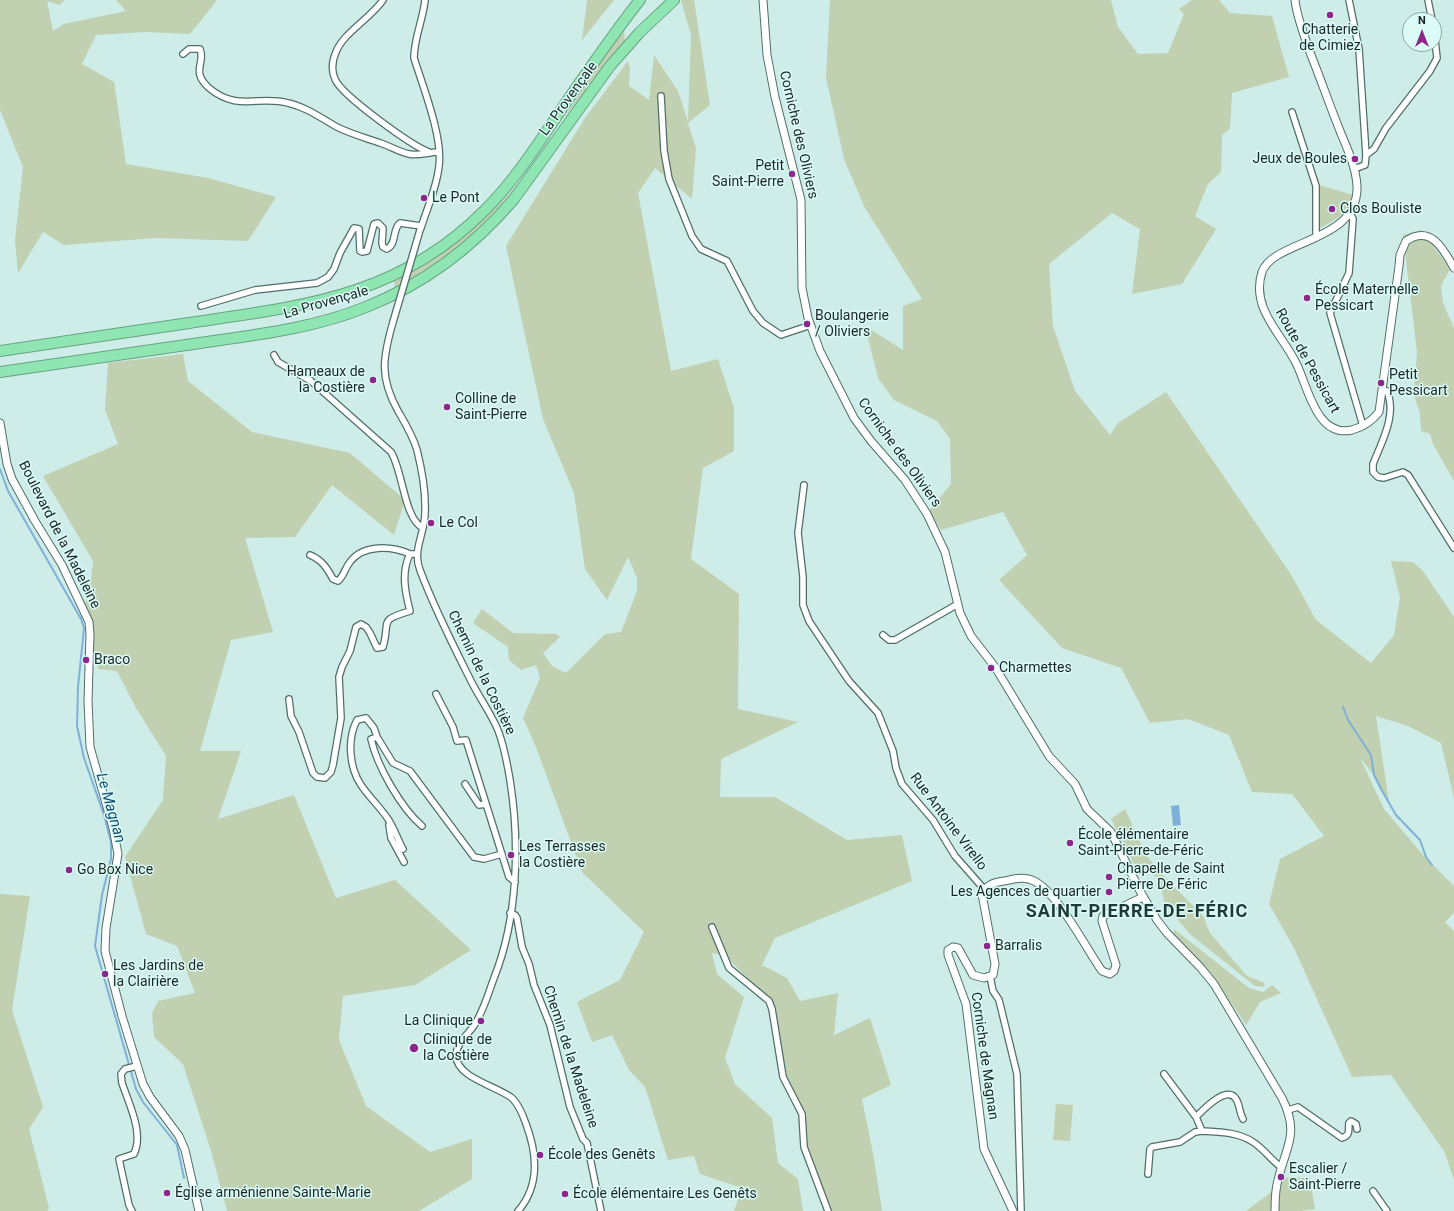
<!DOCTYPE html>
<html>
<head>
<meta charset="utf-8">
<style>
	body { margin:0 }
	#map { position:relative; width:1454px; height:1211px; overflow:hidden; background:#ceede9; font-family:Roboto,sans-serif }
	canvas { display:block }
	.north { position:absolute; left:1402px; top:12px; width:40px; height:40px; box-sizing:border-box; background:#dbfbf6; border:1px solid #8ea6a2; border-radius:50%; rotate:0deg; font-size:11px; font-weight:700; line-height:16px; text-align:center; color:#1a2625 }
	.north::after { content:''; display:block; margin:auto; width:14px; height:18px; background:#8c268c; clip-path:polygon(50% 0,100% 100%,50% 72%,0 100%) }
</style>
</head>
<body>
<div id="map">
<canvas width="1454" height="1211"></canvas>
<div class="north">N</div>
</div>
<script>
const g = document.querySelector('canvas').getContext('2d');
g.lineJoin = 'round';
function fillPath(path, color) { g.fillStyle = color; g.fill(path, 'evenodd'); }
function stroke(path, color, width, dash) { g.strokeStyle = color; g.lineWidth = width; g.lineCap = dash ? 'butt' : 'round'; g.setLineDash(dash || []); g.stroke(path); }
function write(font, color, halo, rows, align = 'center') {
  g.font = font + ' Roboto,sans-serif'; g.lineWidth = 3; g.setLineDash([]); g.textBaseline = 'middle'; g.strokeStyle = halo; g.fillStyle = color; for (const [text, x, y, turn = 0] of rows) {
    g.save(); g.translate(x, y); g.rotate((+turn || 0) * Math.PI / 180); g.textAlign = isNaN(turn) ? turn : align; if (halo) g.strokeText(text, 0, 0); g.fillText(text, 0, 0); g.restore();
  }
}
fillPath(new Path2D(`
	M0,0H65L59,5L47,1L53,31L64,24L126,11L116,0H217L190,34L145,32L96,35L82,64L114,82L126,164L208,178L276,197L248,241L156,238L64,245L43,232L18,273L15,240L23,167L0,110Z
	M587,0H614L582,40Z
	M681,0H694L710,105L688,123L696,148L692,199L655,168L638,193L671,371L718,359L734,408V451L703,468L691,559L739,594L738,709L798,722L721,759L720,797H775L847,840L902,835L912,881L775,938L762,965L787,978L800,1001L838,993L834,1035L870,1018L891,1085L862,1099L873,1153L882,1211H828L808,1161L802,1114L783,1077L769,1001L725,955L712,953L717,974L744,997L725,1058L735,1084L772,1118L778,1163L798,1179L803,1211H734L742,1188L700,1174L694,1156L668,1160L645,1087L629,1070L612,1035L592,1042L577,1002L620,980L644,932L582,872L536,747L523,718L540,678L536,665L521,670L509,660L508,647L473,623L482,609L513,633L556,634L560,637L543,653L552,666L566,673L605,634L621,632L637,591V578L628,557L607,600L585,569L574,493L543,419L506,246L585,118L628,61L630,68L629,86L649,100L654,55L678,91L688,122L691,35Z
	M830,0H1111L1118,27L1138,54L1168,53L1184,14L1179,9L1192,0H1219L1230,13L1272,16L1289,77L1232,93L1230,129L1222,135L1221,172L1208,184L1195,216L1216,229L1182,284L1132,294L1140,229L1112,213L1049,264L1053,326L1075,391L1110,435L1118,423L1166,392L1292,576L1316,620L1371,663L1394,635L1400,597L1391,561L1413,562L1423,571L1454,617V798L1441,743L1408,726L1376,716L1389,802L1374,775L1360,758L1384,809L1424,856L1454,886V913L1445,922L1454,931V1180L1444,1151L1391,1075L1352,1077L1294,948L1269,904L1280,859L1324,836L1292,794L1252,792L1229,735L1188,719L1150,723L1121,668L1062,648L999,580L1027,555L1003,512L941,530L929,511L951,484L950,439L937,421L894,400L878,378L865,326L903,350V306L922,299L865,208L844,159L826,78Z
	M624,28L625,41L563,119Z
	M518,183C481,231 447,258 395,288L394,280L450,247L486,216Z
	M1319,185L1353,195C1348,213 1336,220 1320,228L1316,227Z
	M1421,230L1450,269L1441,286L1443,303L1454,328V481L1433,444L1430,434L1421,431L1420,413L1414,395L1417,352L1403,235Z
	M183,354L188,381L252,432L350,453L405,500L394,535L332,485L295,537L245,538L273,632L231,640L200,751H241L218,819L294,795L336,898L395,880L471,950L415,985L343,996L339,1040L366,1106L430,1152L472,1139V1179L419,1211H227L211,1151L183,1064L154,1037L152,1013L158,1001L195,993L177,946L146,934L125,857L163,800L166,756L136,708L117,671L98,669L85,603L90,588L93,561L43,476L118,444L105,410L108,363Z
	M1125,809L1146,855L1163,875L1203,916L1210,933L1247,976L1265,983L1264,987L1255,986L1191,935L1165,905L1159,880L1150,872H1138L1111,819Z
	M0,894L30,896L12,1010L43,1107L29,1129L49,1208L47,1211H0Z
	M1174,929L1249,988L1263,992L1272,985L1281,993L1260,1002L1246,1025L1211,973L1174,935Z
	M1056,1104L1073,1105L1070,1141L1053,1140Z
	M1281,1177L1310,1178L1315,1209L1301,1211H1246L1278,1187Z`), '#c0d0b0');
fillPath(new Path2D(`
	M1179,805L1181,825L1173,826L1171,806Z`), '#7fb0d7');
stroke(new Path2D(`
	M0,469L8,491L81,619L84,628L78,687L77,726L84,758L104,815L111,842V859L102,895L95,946L136,1089L143,1102L177,1145L184,1178
	M1343,707L1348,720L1371,755L1374,775L1381,789L1396,815L1420,840L1426,857L1432,865`), '#7fb0d7', 2);
const minor = new Path2D(`
	M383,0C371,18 343,33 336,52C332,61 331,70 335,79C341,95 412,146 429,152
	M1349,0L1359,49L1366,155L1365,165L1354,169
	M1428,0L1432,20
	M183,54L189,49H200C206,63 190,71 209,88C238,112 258,95 288,103C306,107 321,118 337,127C351,134 366,138 380,143C390,146 399,152 409,154C418,156 430,152 439,152
	M661,96L664,151L669,179L692,236L701,249L727,261L753,311L763,323L781,335L811,325
	M1292,112L1316,186V237
	M1366,155L1374,149L1386,128L1430,71L1437,58L1434,31
	M1350,213L1353,219L1349,273L1330,313L1363,426
	M421,228C427,208 437,187 439,166C443,137 423,87 414,58C414,38 423,20 425,0
	M201,306L255,290L317,283L328,277L334,269L340,253L354,228L359,229L360,251L362,252L367,251L374,224L378,223L383,228L382,243L383,247L387,249C397,244 392,229 400,223L421,226
	M393,322C383,357 379,377 398,411C405,423 413,436 417,450C422,470 426,492 425,513C425,533 412,550 420,570C434,608 453,645 471,681C479,697 490,712 497,728C504,744 507,763 510,780C520,843 518,918 494,978C488,994 483,1013 473,1027C467,1035 456,1044 456,1056C457,1078 497,1086 512,1098C519,1105 523,1115 526,1124C537,1153 540,1186 518,1211
	M274,355L278,362L311,381L391,452C403,471 404,519 423,528
	M1383,390L1387,391C1397,415 1382,441 1373,464V472L1378,477L1384,478L1403,472L1408,475L1454,548
	M804,485L798,533L803,577V605L809,621L849,681L878,713L893,751L896,768L902,784L933,820L955,856L984,889
	M310,555C322,560 327,568 333,579L338,581C344,576 345,568 350,562C363,544 392,546 410,554
	M883,635L889,640H895L958,604
	M436,694L453,727L457,741L466,740L509,877L515,882
	M289,699L291,716L299,732L313,773L317,777L325,778L331,772L333,765L341,718L339,677L342,667L350,651L356,627L361,624L366,627L370,633L377,648L383,647C391,620 377,621 410,611C405,592 401,572 410,554H417
	M377,737L374,728L366,718L357,720C347,739 349,767 361,785C369,797 380,807 388,819C394,828 398,840 403,849
	M465,784L479,805L486,804
	M389,825L391,838L404,862
	M422,826C401,808 377,766 371,739L377,737L393,763L410,771L474,857L484,859L502,854
	M510,913L515,915L517,918L522,947L529,964L534,985L550,1025L570,1107L583,1139L587,1143L601,1211
	M712,927L729,968L769,1001L772,1009L783,1077L802,1114L804,1147L828,1211
	M990,976L993,991L999,1000L1017,1074L1021,1211
	M1164,1074L1196,1117
	M1288,1110L1298,1107L1342,1138C1351,1135 1348,1130 1349,1123L1351,1121L1356,1124L1357,1129
	M1243,1119C1239,1112 1240,1105 1236,1099C1227,1084 1202,1111 1196,1117L1202,1131C1219,1132 1238,1132 1253,1142C1264,1149 1271,1160 1281,1167
	M1148,1174L1150,1149L1152,1147L1180,1142L1195,1132L1202,1131
	M1373,1191L1387,1211
	M132,1211L129,1205L119,1159L134,1154C144,1133 129,1104 122,1083L121,1074L125,1069L137,1066`);
const tertiary = new Path2D(`
	M763,0L767,55L775,97L801,200L802,288L808,318L820,351L854,418L871,441L905,480L927,514L945,552L960,613L971,636L995,667L1049,756L1075,784L1087,809L1111,832L1140,891L1157,920L1167,933L1200,967L1214,984L1282,1098C1300,1134 1286,1146 1278,1180C1275,1190 1275,1201 1275,1211
	M1295,0C1297,19 1305,37 1311,55C1321,80 1330,106 1340,131C1347,148 1356,167 1357,186C1359,243 1274,239 1262,272C1250,309 1283,335 1297,365C1308,388 1317,438 1352,430C1363,427 1372,421 1379,412L1399,266L1400,255L1406,241C1431,224 1444,250 1454,268
	M0,423L7,464L12,479L35,521L62,565L89,622L90,634L88,701L90,747L113,828L118,854L106,928L105,951L122,1016L143,1084L150,1097L179,1136L185,1150L199,1211
	M1013,1211L984,1149L966,1004L948,955V950L953,947L958,948L973,975L984,978L993,975L995,964L982,894C986,885 994,882 1004,881C1014,879 1024,876 1034,881C1057,892 1086,948 1102,971L1110,974L1114,971L1116,965L1102,921L1103,916L1143,897`);
const motorway = new Path2D(`
	M0,351C63,342 126,332 189,323C303,306 399,297 485,210C516,179 540,141 565,104C589,69 613,34 640,0
	M0,372C62,363 124,354 186,345C246,336 310,330 366,307C424,284 474,246 514,199L610,66L640,32L674,0`);
stroke(minor, '#516e6a', 8);
stroke(tertiary, '#516e6a', 9);
stroke(motorway, '#66a381', 12);
stroke(minor, '#fff', 5.5);
stroke(tertiary, '#fff', 7);
stroke(motorway, '#8fe6b3', 10);
const minorBridge = new Path2D(`
	M393,322L420,230`);
stroke(minorBridge, '#516e6a', 8, []);
stroke(minorBridge, '#fff', 5.5);
for (const [x, y, r, color] of [
	[1330,15,4,"#8c268c"],
	[1355,159,4,"#8c268c"],
	[792,174,4,"#8c268c"],
	[424,198,4,"#8c268c"],
	[1332,209,4,"#8c268c"],
	[1307,298,4,"#8c268c"],
	[807,324,4,"#8c268c"],
	[373,380,4,"#8c268c"],
	[1381,383,4,"#8c268c"],
	[447,407,4,"#8c268c"],
	[431,523,4,"#8c268c"],
	[86,660,4,"#8c268c"],
	[991,668,4,"#8c268c"],
	[1070,843,4,"#8c268c"],
	[511,855,4,"#8c268c"],
	[69,870,4,"#8c268c"],
	[1109,877,4,"#8c268c"],
	[1109,892,4,"#8c268c"],
	[987,946,4,"#8c268c"],
	[105,974,4,"#8c268c"],
	[481,1021,4,"#8c268c"],
	[414,1048,5,"#8c268c"],
	[540,1155,4,"#8c268c"],
	[1281,1177,4,"#8c268c"],
	[167,1193,4,"#8c268c"],
	[565,1194,4,"#8c268c"]
]) { const dot = new Path2D(); dot.arc(x, y, r, 0, 2 * Math.PI); g.fillStyle = color; g.fill(dot); stroke(dot, '#dbfbf6', 1.5); }
write('14px', '#1a2625', '#dbfbf6', [
	["Chatterie",1330,30,"center"],
	["de Cimiez",1330,46,"center"],
	["Jeux de Boules",1347,159,"right"],
	["Petit",784,166,"right"],
	["Saint-Pierre",784,182,"right"],
	["Le Pont",432,198],
	["Clos Bouliste",1340,209],
	["École Maternelle",1315,290],
	["Pessicart",1315,306],
	["Boulangerie",815,316],
	["/ Oliviers",815,332],
	["Hameaux de",365,372,"right"],
	["la Costière",365,388,"right"],
	["Petit",1389,375],
	["Pessicart",1389,391],
	["Colline de",455,399],
	["Saint-Pierre",455,415],
	["Le Col",439,523],
	["Braco",94,660],
	["Charmettes",999,668],
	["École élémentaire",1078,835],
	["Saint-Pierre-de-Féric",1078,851],
	["Les Terrasses",519,847],
	["la Costière",519,863],
	["Chapelle de Saint",1117,869],
	["Pierre De Féric",1117,885],
	["Go Box Nice",77,870],
	["Les Agences de quartier",1101,892,"right"],
	["Barralis",995,946],
	["Les Jardins de",113,966],
	["la Clairière",113,982],
	["La Clinique",473,1021,"right"],
	["Clinique de",423,1040],
	["la Costière",423,1056],
	["École des Genêts",548,1155],
	["Escalier /",1289,1169],
	["Saint-Pierre",1289,1185],
	["Église arménienne Sainte-Marie",175,1193],
	["École élémentaire Les Genêts",573,1194]
], 'left');
write('14px', '#1a2625', '#dbfbf6', [
	["La Provençale",569,99,-54],
	["Corniche des Oliviers",798,135,77],
	["La Provençale",326,303,-16],
	["Route de Pessicart",1307,361,61],
	["Corniche des Oliviers",899,453,54],
	["Boulevard de la Madeleine",59,535,63],
	["Chemin de la Costière",481,673,64],
	["Rue Antoine Virello",948,822,53],
	["Corniche de Magnan",984,1056,82],
	["Chemin de la Madeleine",570,1057,72]
]);
write('italic 15px', '#154e74', '#dbfbf6', [
	["Le Magnan",110,808,74]
]);
g.letterSpacing = '1px';
write('bold 18px', '#1e3936', '#dbfbf6', [
	["SAINT-PIERRE-DE-FÉRIC",1137,912]
]);
g.letterSpacing = '0px';
</script>
</body>
</html>
